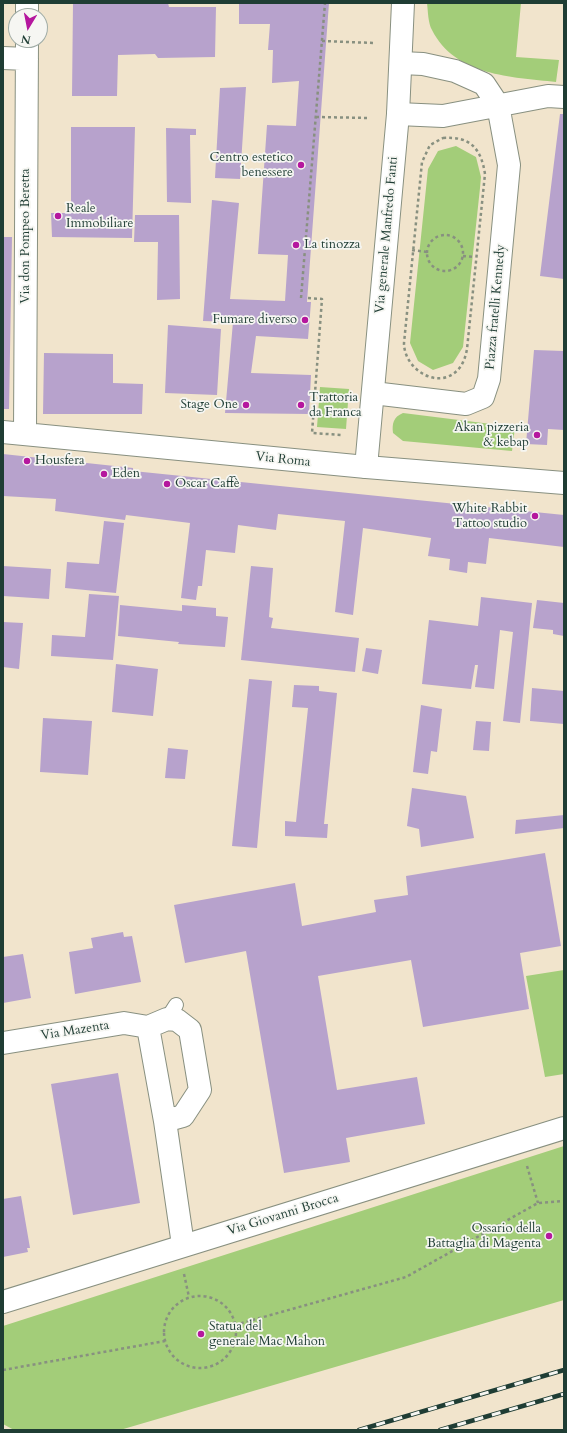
<!DOCTYPE html>
<html>
<head>
<meta charset="utf-8">
<style>
	body { margin:0 }
	#map { position:relative; width:567px; height:1433px; overflow:hidden; background:#f1e4cc; font-family:Cardo,serif }
	canvas { display:block }
	.frame { position:absolute; inset:0; border:4px solid #1f3d34; pointer-events:none }
	.north { position:absolute; left:8px; top:8px; width:40px; height:40px; box-sizing:border-box; background:#f6f6f2; border:1px solid #a0aca6; border-radius:50%; rotate:190deg; font-size:11px; font-weight:700; line-height:16px; text-align:center; color:#1f3d34 }
	.north::after { content:''; display:block; margin:auto; width:14px; height:18px; background:#b5179e; clip-path:polygon(50% 0,100% 100%,50% 72%,0 100%) }
</style>
</head>
<body>
<div id="map">
<canvas width="567" height="1433"></canvas>
<div class="frame"></div>
<div class="north">N</div>
</div>
<script>
const g = document.querySelector('canvas').getContext('2d');
g.lineJoin = 'round';
function fillPath(path, color) { g.fillStyle = color; g.fill(path, 'evenodd'); }
function stroke(path, color, width, dash) { g.strokeStyle = color; g.lineWidth = width; g.lineCap = dash ? 'butt' : 'round'; g.setLineDash(dash || []); g.stroke(path); }
function write(font, color, halo, rows, align = 'center') {
  g.font = font + ' Cardo,serif'; g.lineWidth = 3.5; g.setLineDash([]); g.textBaseline = 'middle'; g.strokeStyle = halo; g.fillStyle = color; for (const [text, x, y, turn = 0] of rows) {
    g.save(); g.translate(x, y); g.rotate((+turn || 0) * Math.PI / 180); g.textAlign = isNaN(turn) ? turn : align; if (halo) g.strokeText(text, 0, 0); g.fillText(text, 0, 0); g.restore();
  }
}
fillPath(new Path2D(`
	M427,3H521L516,57L559,60L556,82C512,77 455,76 432,30C428,23 428,11 427,3Z
	M456,146L476,157L481,177L480,188L463,347L453,363L433,370L418,361L410,343L428,169L438,151Z
	M320,387L349,389L346,429L317,427Z
	M403,413L515,427L512,451L403,441L393,433C392,424 393,417 403,413Z
	M564,970V1074L545,1077L526,976Z
	M564,1146V1300L120,1430H14L3,1424V1326Z`), '#a3cd79');
fillPath(new Path2D(`
	M73,3H168L169,7H216L215,57L158,58L155,54L118,55L117,96H72Z
	M239,3H329L307,302H311L308,339L256,336L251,373L311,375L309,414L225,413L233,322L203,321L212,200L239,203L230,299L285,301L288,255L258,254L267,125L296,126L299,81L272,83L273,50H268L270,24H239Z
	M246,87L240,179L215,178L220,88Z
	M560,114H564V279L540,276Z
	M71,127H135L132,238L52,237L51,213H71Z
	M166,128L196,129V135H190L191,203L167,202Z
	M135,215H179L180,299L157,300L158,242H134Z
	M3,237H12L9,409H3Z
	M168,325L221,329L217,395L165,393Z
	M534,350L564,351V430L548,429L547,445L526,444Z
	M44,353L113,354V383L143,384L142,414H43Z
	M3,454L133,468V471L564,515V547L489,538L486,564L468,562L467,573L449,570L450,559L428,556L431,538L363,528L353,615L335,612L345,521L278,514L276,530L238,525L235,553L206,550L202,586H198L196,600L181,598L190,523L126,515L125,520L55,511L56,499L3,496Z
	M104,521L124,523L116,593L65,588L67,562L99,564Z
	M3,566L51,569L49,599L3,596Z
	M251,566L273,568L269,617L273,618L271,628L359,638L355,672L241,660Z
	M89,594L119,596L113,660L51,656L52,635L85,637Z
	M481,597L532,603L520,723L503,721L513,632L500,630L494,689L475,687L478,665H475L471,689L422,684L429,620L478,626Z
	M537,600L564,603V636L553,634V630L533,628Z
	M120,605L182,611V605L216,608V616L228,617L225,647L178,644L179,642L118,636Z
	M3,622L23,623L19,669L3,667Z
	M366,648L382,650L378,674L362,671Z
	M116,664L158,669L153,716L112,712Z
	M249,679L272,681L257,848L232,846Z
	M294,685L319,686V691L337,693L324,824H328L327,838L285,836V821L296,822L308,708L292,707Z
	M532,688L564,691V724L530,721Z
	M421,705L442,709L437,752L431,751L428,774L413,772Z
	M43,718L92,721L88,775L40,772Z
	M476,721L491,722L489,751L473,750Z
	M168,748L188,750L185,779L165,778Z
	M412,788L466,796L474,838L421,847L419,829L407,826Z
	M564,815V828L515,834L516,820Z
	M545,853L561,946L520,953L529,1009L423,1027L411,960L318,976L337,1090L417,1077L425,1124L346,1138L350,1162L284,1173L246,951L185,963L174,905L295,883L302,926L376,912L374,900L408,895L406,876Z
	M123,932L124,937L132,936L141,982L75,994L69,952L93,948L91,938Z
	M23,954L31,998L3,1003V957Z
	M118,1073L140,1203L73,1215L51,1084Z
	M21,1196L30,1248H27L28,1252L3,1257V1199Z`), '#b7a2cc');
const service = new Path2D(`
	M167,1019L176,1005`);
const minor = new Path2D(`
	M27,16V3
	M3,58L27,59
	M398,114L443,116L548,96L564,97
	M373,393L466,404L483,397L489,379L509,165L498,105L484,84L455,71L423,64L401,63
	M3,432L366,467
	M25,433L27,40
	M148,1027L165,1121L183,1245
	M3,1043L124,1023L148,1027L167,1019L177,1020L190,1030L200,1090L183,1116L165,1121`);
const tertiary = new Path2D(`
	M403,3L398,114L366,467L564,483
	M3,1302L564,1128`);
stroke(service, '#889080', 16);
stroke(minor, '#889080', 24);
stroke(tertiary, '#889080', 24);
stroke(new Path2D(`
	M322,41L374,43
	M316,117L370,118
	M443,138C470,136 481,148 485,174L467,349C466,355 464,361 461,366C442,393 404,371 404,343L422,162L430,145Z
	M427 253a18 18 0 1 1 36 0a18 18 0 1 1-36 0Z
	M412,250L427,252
	M463,256L475,257
	M301,298L325,3
	M308,298L322,299L312,433L342,435
	M527,1166L538,1203
	M184,1274L189,1297
	M164 1332a36 36 0 1 1 72 0a36 36 0 1 1-72 0Z
	M235,1325L406,1277L538,1203L564,1201
	M3,1370L165,1341`), '#889080', 2.5, [3, 3]);
stroke(service, '#fff', 14);
stroke(minor, '#fff', 22);
stroke(tertiary, '#fff', 22);
const rail = new Path2D(`
	M359,1430L564,1370
	M440,1430L564,1394`);
stroke(rail, '#1f3d34', 4.5);
stroke(rail, '#f6f6f2', 3, [9]);
for (const [x, y, r, color] of [
	[301,165,4,"#b5179e"],
	[58,216,4,"#b5179e"],
	[296,245,4,"#b5179e"],
	[305,320,4,"#b5179e"],
	[246,405,4,"#b5179e"],
	[301,405,4,"#b5179e"],
	[537,435,4,"#b5179e"],
	[27,461,4,"#b5179e"],
	[104,474,4,"#b5179e"],
	[167,484,4,"#b5179e"],
	[535,516,4,"#b5179e"],
	[549,1236,4,"#b5179e"],
	[201,1334,4,"#b5179e"]
]) { const dot = new Path2D(); dot.arc(x, y, r, 0, 2 * Math.PI); g.fillStyle = color; g.fill(dot); stroke(dot, '#f6f6f2', 1.5); }
write('13px', '#1f3d34', '#f6f6f2', [
	["Centro estetico",293,158,"right"],
	["benessere",293,173,"right"],
	["Reale",66,209],
	["Immobiliare",66,224],
	["La tinozza",304,245],
	["Fumare diverso",297,320,"right"],
	["Trattoria",309,398],
	["da Franca",309,413],
	["Stage One",238,405,"right"],
	["Akan pizzeria",529,428,"right"],
	["& kebap",529,443,"right"],
	["Housfera",35,461],
	["Eden",112,474],
	["Oscar Caffè",175,484],
	["White Rabbit",527,509,"right"],
	["Tattoo studio",527,524,"right"],
	["Ossario della",541,1229,"right"],
	["Battaglia di Magenta",541,1244,"right"],
	["Statua del",209,1327],
	["generale Mac Mahon",209,1342]
], 'left');
write('13px', '#1f3d34', '#f6f6f2', [
	["Via generale Manfredo Fanti",387,235,-85],
	["Via don Pompeo Beretta",26,236,-90],
	["Piazza fratelli Kennedy",496,307,-85],
	["Via Roma",283,460,6],
	["Via Mazenta",75,1031,-9],
	["Via Giovanni Brocca",283,1215,-17]
]);
</script>
</body>
</html>
